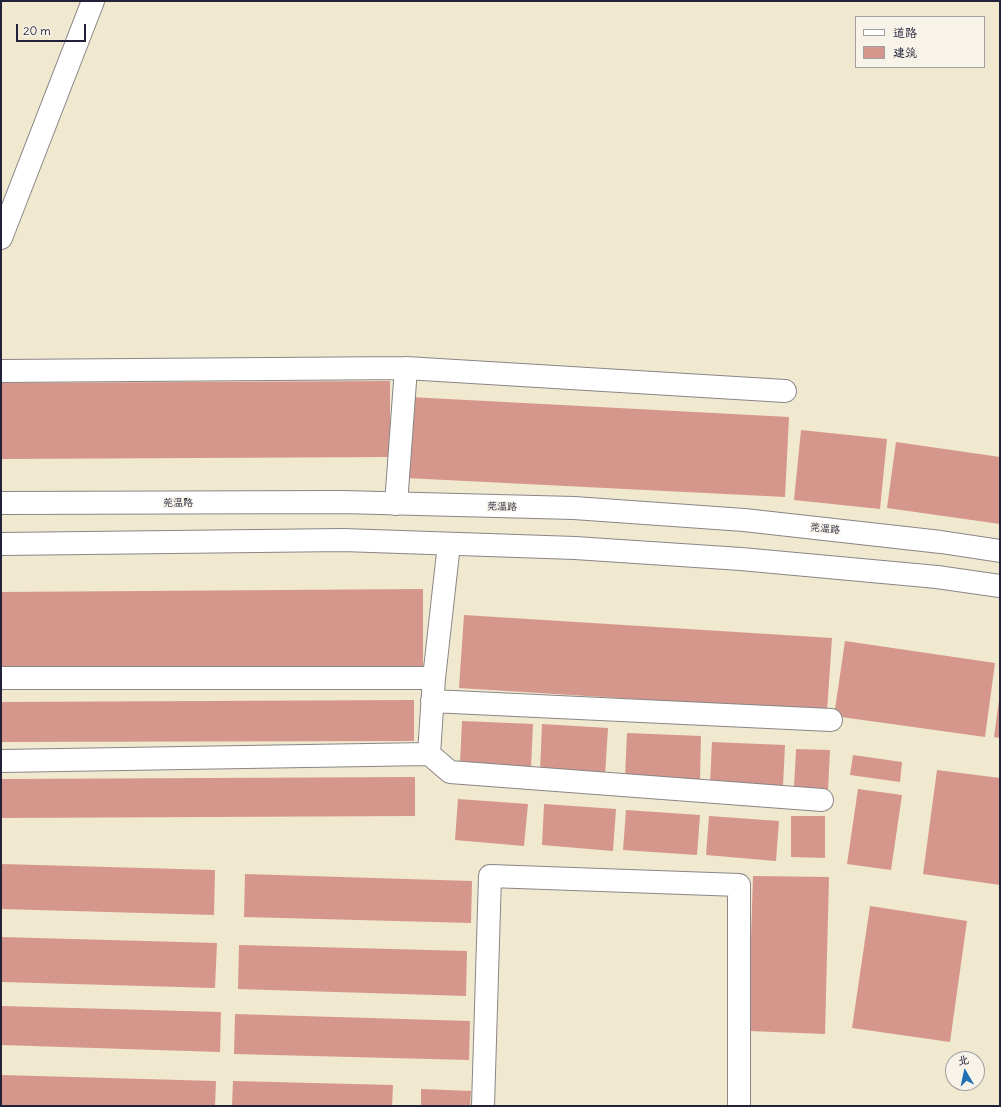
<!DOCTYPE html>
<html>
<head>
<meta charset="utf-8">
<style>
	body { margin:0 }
	#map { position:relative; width:1001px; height:1107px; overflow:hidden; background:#f1e8d0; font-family:Delius,"LXGW WenKai TC",sans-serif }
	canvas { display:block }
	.frame { position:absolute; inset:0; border:2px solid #22223b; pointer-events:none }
	.legend { position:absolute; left:855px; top:16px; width:130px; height:52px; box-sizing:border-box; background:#f7f3e8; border:1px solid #a29fa3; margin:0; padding:5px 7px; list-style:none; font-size:12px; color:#22223b }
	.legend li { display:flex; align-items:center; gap:8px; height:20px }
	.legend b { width:20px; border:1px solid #a29fa3 }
	.north { position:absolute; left:945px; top:1051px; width:40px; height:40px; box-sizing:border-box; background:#f7f3e8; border:1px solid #a29fa3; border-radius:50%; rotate:351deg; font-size:11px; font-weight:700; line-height:16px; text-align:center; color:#22223b }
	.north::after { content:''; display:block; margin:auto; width:14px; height:18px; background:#1f6fb2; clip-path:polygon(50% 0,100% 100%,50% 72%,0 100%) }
	.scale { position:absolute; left:16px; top:24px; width:70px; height:18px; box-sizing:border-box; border:2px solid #22223b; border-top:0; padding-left:5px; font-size:12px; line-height:14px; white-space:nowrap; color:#22223b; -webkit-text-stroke:3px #f7f3e8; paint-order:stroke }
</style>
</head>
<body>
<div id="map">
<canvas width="1001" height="1107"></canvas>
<div class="frame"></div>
<ul class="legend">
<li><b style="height:5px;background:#fff"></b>道路</li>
<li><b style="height:11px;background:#d5978b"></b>建筑</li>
</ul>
<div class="north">北</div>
<div class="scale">20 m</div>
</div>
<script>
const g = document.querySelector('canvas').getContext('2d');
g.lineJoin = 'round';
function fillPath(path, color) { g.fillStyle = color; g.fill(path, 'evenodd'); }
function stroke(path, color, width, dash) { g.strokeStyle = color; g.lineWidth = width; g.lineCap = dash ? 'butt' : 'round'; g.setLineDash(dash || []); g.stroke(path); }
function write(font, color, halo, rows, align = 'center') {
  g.font = font + ' Delius,"LXGW WenKai TC",sans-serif'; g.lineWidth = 3; g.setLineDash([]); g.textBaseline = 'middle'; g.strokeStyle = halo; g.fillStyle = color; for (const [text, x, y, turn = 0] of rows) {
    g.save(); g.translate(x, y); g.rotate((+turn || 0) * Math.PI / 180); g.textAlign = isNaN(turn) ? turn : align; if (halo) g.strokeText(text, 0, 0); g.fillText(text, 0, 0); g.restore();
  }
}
fillPath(new Path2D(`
	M390,381V457L1,459V383Z
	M410,397L789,417L785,497L406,478Z
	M801,430L887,439L880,509L794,500Z
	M896,442L1000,457V524L887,508Z
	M423,589V666L1,669V592Z
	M464,615L832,638L827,711L459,688Z
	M845,641L995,663L985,737L834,716Z
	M414,700V741L1,742V702Z
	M999,700H1000V738L994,737Z
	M462,721L533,724L531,768L460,764Z
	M542,724L608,728L605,776L540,773Z
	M627,733L701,736L700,780L625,777Z
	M712,742L785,745L783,786L710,783Z
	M796,749L830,750L828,790L794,788Z
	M853,755L902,762L900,782L850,775Z
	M937,770L1000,778V885L923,874Z
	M415,777V816L1,818V779Z
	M858,789L902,795L891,870L847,864Z
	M458,799L528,804L524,846L455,840Z
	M544,804L616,809L613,851L542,845Z
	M626,810L700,815L697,855L623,850Z
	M709,816L779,821L776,861L706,855Z
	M791,816H825V858L791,857Z
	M1,864L215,870L214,915L1,909Z
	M245,874L472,881L471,923L244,917Z
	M753,876L829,877L825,1034L748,1031Z
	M870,906L967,921L950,1042L852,1028Z
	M1,937L217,943L215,988L1,982Z
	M239,945L467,951L466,996L238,989Z
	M1,1006L221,1012L220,1052L1,1045Z
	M235,1014L470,1021L469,1060L234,1054Z
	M1,1075L216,1081L215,1106H1Z
	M233,1081L393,1085L392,1106H232Z
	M421,1089L471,1091L470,1106H421Z`), '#d5978b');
const street = new Path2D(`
	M1,238L93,1
	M1,371L406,368L785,391
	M396,504L406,368
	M1,678H434L429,754L1,761
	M434,678L449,544
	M432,701L831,720
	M429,754L450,772L822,800
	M483,1106L490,876L739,885V1106`);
const secondary = new Path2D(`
	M1,503L342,502L574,508L744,520L941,542L1000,551
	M1,544L343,540L575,548L741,559L937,577L1000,586`);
stroke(street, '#8a8586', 24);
stroke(secondary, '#8a8586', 24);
stroke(street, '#fff', 22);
stroke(secondary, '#fff', 22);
write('10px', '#22223b', '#f7f3e8', [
	["莞温路",178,503],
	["莞温路",502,507,1],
	["莞温路",825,529,6]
]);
</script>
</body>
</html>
